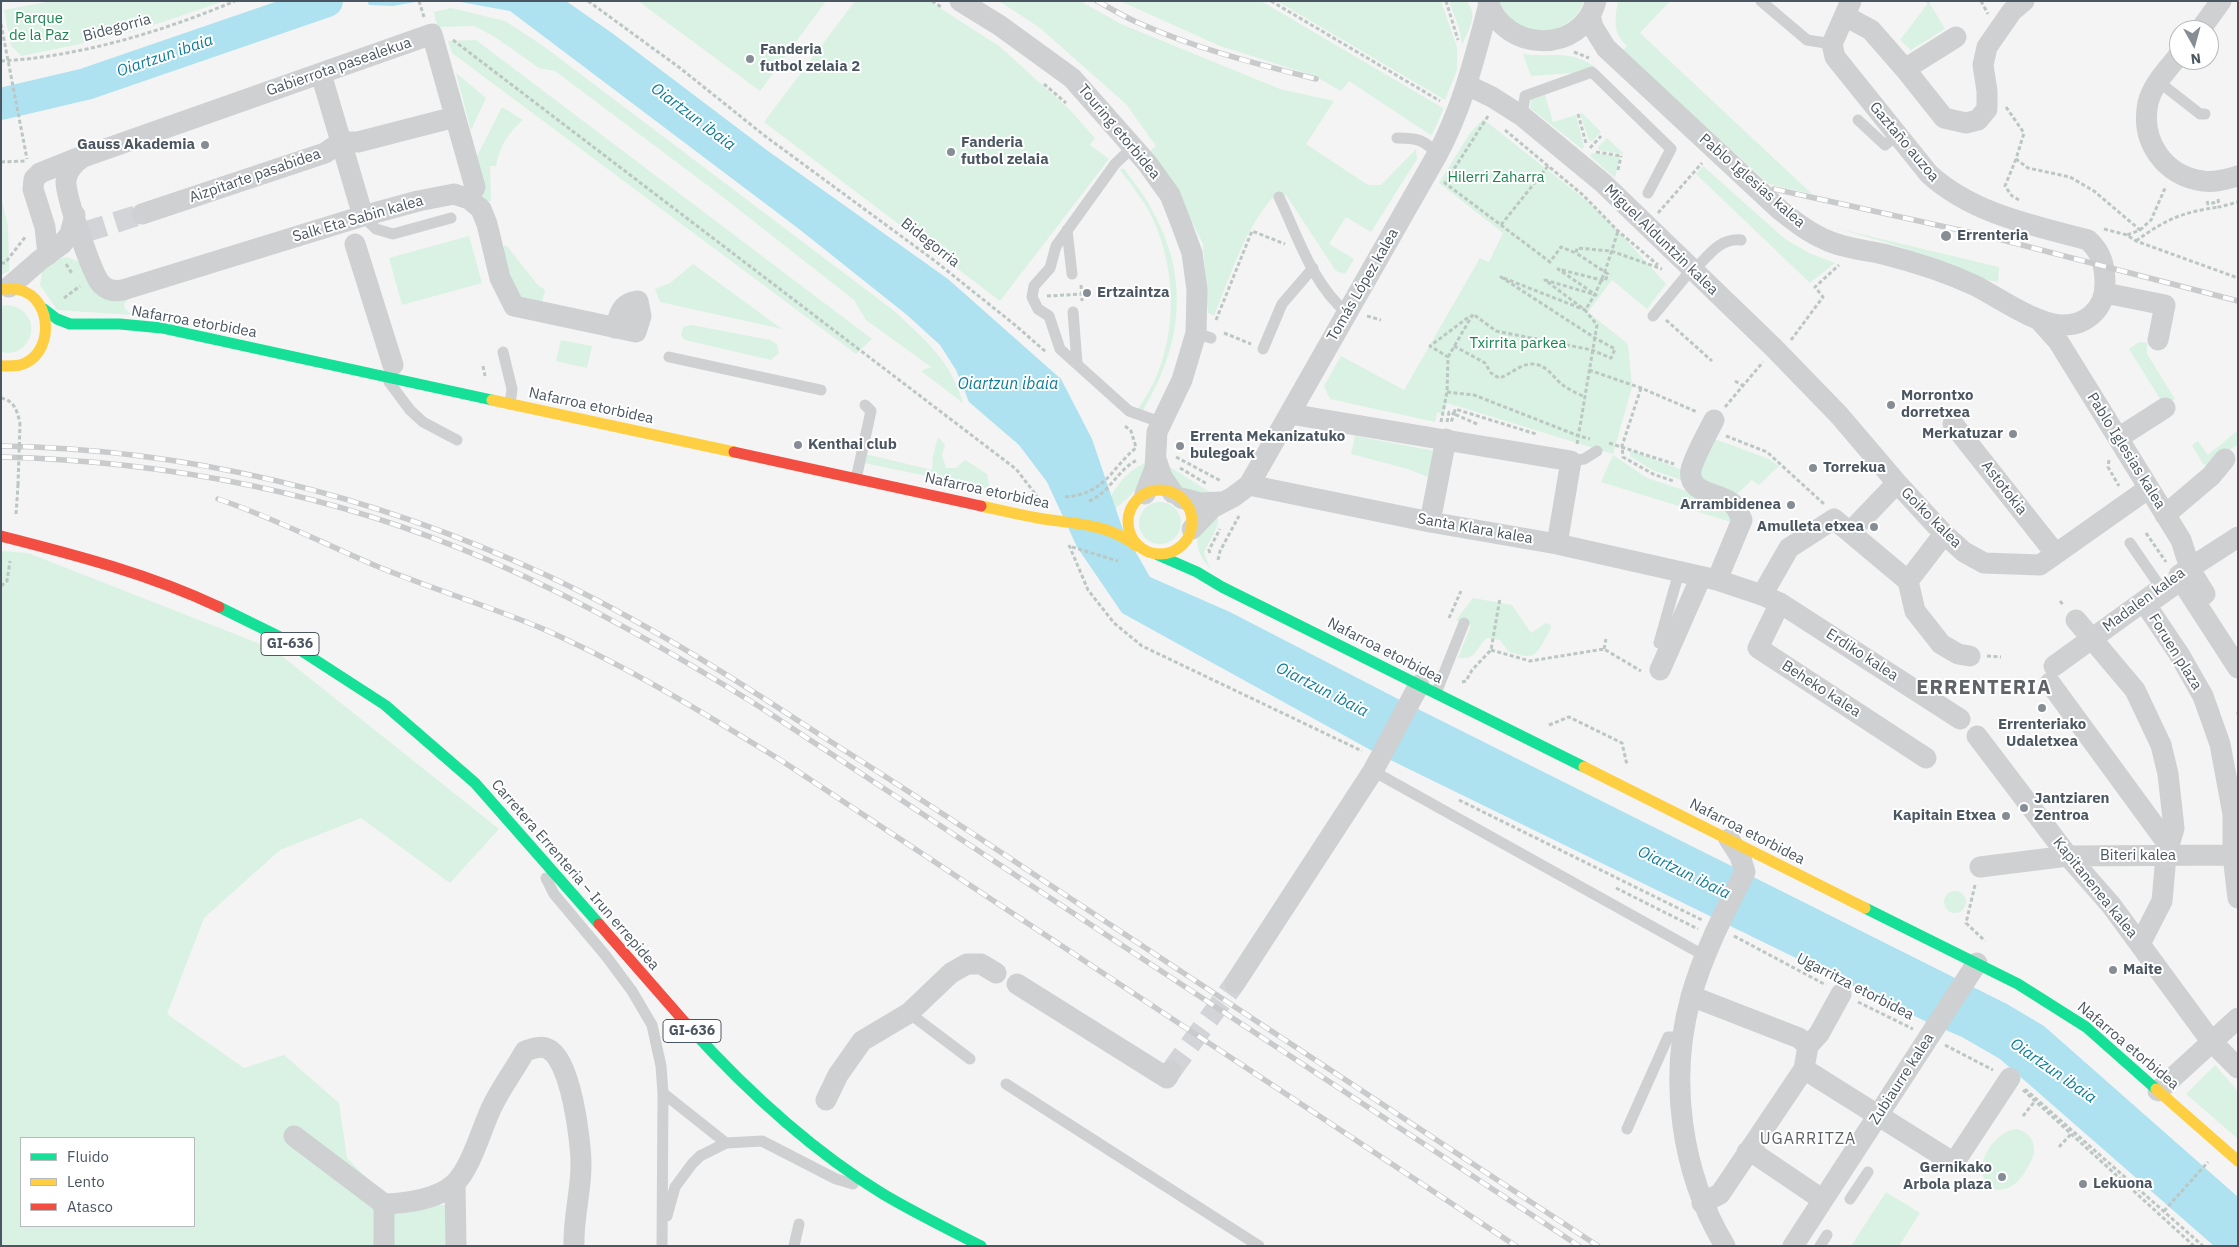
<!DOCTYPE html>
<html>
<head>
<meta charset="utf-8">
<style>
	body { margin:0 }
	#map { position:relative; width:2239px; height:1247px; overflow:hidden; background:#f4f4f4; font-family:"IBM Plex Sans",sans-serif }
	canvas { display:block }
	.frame { position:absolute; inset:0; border:2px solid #4a5661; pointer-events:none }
	.legend { position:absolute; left:20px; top:1137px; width:175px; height:90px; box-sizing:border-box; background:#fff; border:1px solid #b7bbc0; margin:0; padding:6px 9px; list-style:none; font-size:15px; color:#4a5661 }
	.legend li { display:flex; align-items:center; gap:10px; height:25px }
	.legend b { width:25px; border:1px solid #b7bbc0 }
	.north { position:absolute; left:2169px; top:20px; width:50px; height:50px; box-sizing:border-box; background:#fff; border:1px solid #b7bbc0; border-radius:50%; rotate:173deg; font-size:14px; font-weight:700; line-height:20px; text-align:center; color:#4a5661 }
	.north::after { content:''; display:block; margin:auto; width:18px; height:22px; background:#868d94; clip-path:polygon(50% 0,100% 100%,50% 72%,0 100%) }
</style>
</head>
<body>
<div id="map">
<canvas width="2239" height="1247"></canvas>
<div class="frame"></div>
<ul class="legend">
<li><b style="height:6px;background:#16e098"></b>Fluido</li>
<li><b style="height:6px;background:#ffcf43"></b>Lento</li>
<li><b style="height:6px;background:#f24e42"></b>Atasco</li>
</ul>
<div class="north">N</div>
</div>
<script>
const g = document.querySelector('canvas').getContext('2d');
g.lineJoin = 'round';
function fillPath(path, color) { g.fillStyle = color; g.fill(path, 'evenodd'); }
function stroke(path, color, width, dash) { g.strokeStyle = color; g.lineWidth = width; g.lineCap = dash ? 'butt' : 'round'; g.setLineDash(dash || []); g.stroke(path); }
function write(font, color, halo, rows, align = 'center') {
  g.font = font + ' "IBM Plex Sans",sans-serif'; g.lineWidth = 4; g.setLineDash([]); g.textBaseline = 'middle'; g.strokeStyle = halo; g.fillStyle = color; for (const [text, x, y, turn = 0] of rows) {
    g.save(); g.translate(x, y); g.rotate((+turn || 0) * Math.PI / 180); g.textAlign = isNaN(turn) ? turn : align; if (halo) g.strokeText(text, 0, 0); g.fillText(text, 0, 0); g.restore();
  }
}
fillPath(new Path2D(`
	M52,1H224L160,23L99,40L21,56L11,46L4,10Z
	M638,1H826L760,91Z
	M855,1H929L999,46L1070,110L1095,138L1090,145L1109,159L1000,301L764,122Z
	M999,1H1080L1121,24L1280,89L1334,101L1306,144L1368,185H1381L1416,149L1417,159L1371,232L1346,217L1329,244L1354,259L1345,274L1336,271L1286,195L1276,194C1245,226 1231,275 1214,316L1208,313L1203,244L1181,200L1149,152L1156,146L1126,104L1040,28Z
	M1120,1H1261L1443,108V110L1432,135L1429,134L1349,81L1341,91L1315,76L1220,46Z
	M1277,1H1441L1457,47V70L1445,100Z
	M1449,1L1467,2C1479,16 1468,30 1462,45L1459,28Z
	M1499,1H1584C1575,29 1539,40 1516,23C1508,17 1503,10 1499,1Z
	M1618,1H1670L1640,33L1812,194L1769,184L1623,51L1627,46C1612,33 1615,19 1618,1Z
	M1929,2L1945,29L1911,50L1900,40Z
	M451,8L505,21L542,45L893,310C924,339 951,360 963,403L921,371L931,367L866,320L854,300L715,191L555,71L539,68L495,37L474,26L437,27L434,12Z
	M476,40L872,339L856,354L452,53L448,41Z
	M1523,54C1552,58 1567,49 1594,66L1573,73L1531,76Z
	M456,73L486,98L471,130Z
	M1545,95L1553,122L1576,115L1584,147L1582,149L1530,108L1531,100Z
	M502,107L523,120C507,134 500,146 496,166H490L491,201L485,202L475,160Z
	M1582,113L1601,132L1592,141L1589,140L1580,114Z
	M1483,119L1587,201L1618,231L1666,284L1647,309L1612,280L1588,312L1628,344L1632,387L1613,454L1447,403L1444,414L1437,412L1435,422L1330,399L1324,386L1341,356L1404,390L1480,258L1489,262L1503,233L1439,183L1470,133Z
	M1607,138L1623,153V154L1599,150L1598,147Z
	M1592,153L1620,157L1615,178L1590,156Z
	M1703,166L1785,239L1809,253L1835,263L1810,283L1696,174Z
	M1123,168C1187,245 1195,325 1142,412H1136C1144,400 1153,386 1158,372C1178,322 1174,262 1151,215C1143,199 1131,185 1120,170Z
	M1,197L8,226L9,271L1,275Z
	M1831,227L1999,267L1998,282C1979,280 1963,268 1945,262C1907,248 1869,237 1831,227Z
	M469,236L482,283L402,305L389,258Z
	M506,245L537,284L545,290L542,303L516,297L500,249Z
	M67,257L80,262L130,297L124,304L125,309L132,315L57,310L40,285L42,272L57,259Z
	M693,264L782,329L660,302L655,289L670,283Z
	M5,305C45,307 36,360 1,352V306Z
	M692,325L770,340L777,344L779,353L771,360L685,340L681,335L683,327Z
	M561,340L592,346L587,368L556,361Z
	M2139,342L2147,343V354L2175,399L2168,404L2162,402L2129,349Z
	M2238,430V444L2209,466L2203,464L2192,445L2198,441L2208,455Z
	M1355,436L1435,451L1428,477L1408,469L1351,454Z
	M938,437L945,445L942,455L946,468H956L965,460L987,474L990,489L864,463L865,454L932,470L933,456Z
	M1712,438L1769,459L1779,466L1759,485L1752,480L1737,494L1696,482Z
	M1633,451L1687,472L1681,480L1652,470L1630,456V452Z
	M1613,455L1647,478L1729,505L1734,523L1601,482Z
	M1146,463L1142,483L1127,499L1112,511C1112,506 1111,499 1112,495C1116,484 1136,465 1146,463Z
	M1165,464L1213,494L1198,495L1177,486Z
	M1139 523a21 21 0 1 1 42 0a21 21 0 1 1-42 0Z
	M1217,514C1222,526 1208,541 1204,553L1210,568C1201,559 1193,543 1200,531C1203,525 1212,519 1217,514Z
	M1,551L28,553L273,649L499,829L450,883L361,818L280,850L204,918L167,1014L244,1068L284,1055L339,1103L347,1158L390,1202L445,1205L448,1246H1ZM21,1138H194V1226H21Z
	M1473,598L1512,605L1531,633L1546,623L1551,625C1551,632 1548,633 1545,639C1535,660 1530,658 1509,652L1500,640L1487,638C1475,648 1478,660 1458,658L1471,625L1456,620Z
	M1944 902a11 11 0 1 1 22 0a11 11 0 1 1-22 0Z
	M2215,1065L2238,1091V1139L2186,1094Z
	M2016,1129C2029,1132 2035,1140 2034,1154C2027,1171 2015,1194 1993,1189C1967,1171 1993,1132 2016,1129Z
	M1886,1192L1920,1213L1899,1246H1851Z`), '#d9f2e3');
fillPath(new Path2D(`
	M367,1H421L393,6L369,5Z
	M455,1H566L612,33L768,151L948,279L1061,379L1092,439L1123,530L1150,577L1230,612L1402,701L2007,1004L2044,1026L2238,1197V1246H2214L2000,1059L1962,1037L1929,1023L1376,753L1122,613L1077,547L1047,482L1019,445L969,402L956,370L940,345L907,315L799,229L510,11Z`), '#aee2f0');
stroke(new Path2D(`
	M1,104L86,84L327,1`), '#aee2f0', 32);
stroke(new Path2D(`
	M85,232L142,214
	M1171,1071L1235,983`), '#d2d4d7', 21, [21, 11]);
stroke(new Path2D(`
	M1,1H2
	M419,1L424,17
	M588,1L680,68L765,136L935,261L1015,325L1046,352
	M932,1L941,7
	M1271,1L1440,101
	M1446,1L1458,40
	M1928,1L1929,2
	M1981,1L1988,14
	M1,24L27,159
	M453,40L1016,469L1037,496
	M1574,52L1589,58
	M1,61C79,57 164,31 235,1
	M1044,84L1066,103
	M2006,107L2024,133L2016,159L2028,168L2070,177L2094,191L2140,230L2127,235L2136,241L2238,278
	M1578,114L1586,143
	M1488,116L1445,183L1550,262L1561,247L1576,253
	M1505,130L1583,195L1618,231L1658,265
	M1590,148L1601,136
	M1596,152L1622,156
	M2016,159L2005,186L2012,196L2019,200
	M1,162L26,161
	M1618,170L1621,156
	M2218,199L2219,207L2238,202
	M2207,201L2208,204L2218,202
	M1658,213L1702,163
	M1501,225L1548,166
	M2104,229L2127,235
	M2140,230L2151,220L2166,186
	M2136,241C2166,219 2183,212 2219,207
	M1,263H5L26,236
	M66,264L73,275
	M1081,285L1082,301
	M1047,296L1082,294
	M64,298L80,286
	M1367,316L1381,320
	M1216,320L1252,231L1285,244
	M1666,320L1712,361
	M1224,333L1251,344
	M1791,340L1823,297L1815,287L1839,265
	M1454,346L1485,363L1491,373L1499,378C1511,375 1519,364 1532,364C1547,364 1553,378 1564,386C1570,390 1578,394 1585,397
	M1448,357L1473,314L1496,331L1592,350L1611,358L1615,349L1595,338L1501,277L1585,310L1545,280L1596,295L1558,269L1605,281L1608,274L1576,253L1577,248L1611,251L1662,269
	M483,366L485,376
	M1589,370L1641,388L1697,412
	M1735,381L1742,385
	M1641,388L1622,446L1623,457L1653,474L1673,481
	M1447,392L1474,395L1579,436L1590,439
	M1,398C15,401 17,411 20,423
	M1725,407L1763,362
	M1441,422L1447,392L1448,357L1430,346L1470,316
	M1447,422L1449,412L1454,414L1451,422
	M1477,424L1454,414L1455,409L1536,434
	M1125,426L1131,431L1136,447
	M1726,436L1767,452L1824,504
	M1609,443L1674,464
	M1577,444L1597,325L1585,310C1602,286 1609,259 1618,231
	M1176,457L1221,481
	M2109,460L2108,467L2119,486
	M1180,468L1207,484
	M1065,497C1107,493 1109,470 1137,447
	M1089,501C1110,493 1117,470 1137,460
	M16,514L18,485
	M2146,533L2166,562
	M1069,545L1088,590L1114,623L1142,646L1362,751
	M1072,547L1118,561
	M1210,553L1209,550L1220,529
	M1218,560L1220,551L1239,516
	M1,586L7,581L10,561
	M2060,601L2064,606
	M1449,618L1461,591
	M1604,649L1606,639
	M1491,650L1530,661L1604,649L1641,671
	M1987,656L2001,657
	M1462,682L1466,681L1472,670L1491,650L1500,598
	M2237,712L2238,713
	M1549,725L1569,717L1622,743L1627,765
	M1459,800L1702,920
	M1975,885L1966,923L1985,941
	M1616,888L1698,929
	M1734,936L1826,985
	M1858,1002L1913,1029
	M1945,1045L1993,1070
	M2025,1089L2203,1246
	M2023,1090L2194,1246
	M2023,1116L2035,1101
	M2059,1147L2071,1134
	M2164,1211L2208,1162`), '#bcc7c4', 3, [4, 2.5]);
stroke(new Path2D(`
	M1761,1L1807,40L1832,44
	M2159,82L2200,114H2205
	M1522,116L1525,96L1592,72L1671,149L1648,193
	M1858,120L1885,145L1897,135
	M1397,138C1416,138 1425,139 1437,155
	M1134,146L1115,164L1056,246L1050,268L1034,286L1032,297L1038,309L1049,316L1060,349L1129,411L1160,422
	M1279,197C1298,237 1313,285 1347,313
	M363,216L376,229L393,234L451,218
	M1067,230L1072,274
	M1693,271C1708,257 1718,238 1741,240
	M1073,312L1077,363
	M1653,316L1691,270
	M1196,333L1211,338
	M1263,349L1282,304L1313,268
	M503,352L512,389L510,404
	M669,357L821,390
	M389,382L410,410L423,422L457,440
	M1571,461L1584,459L1597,451
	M856,479L871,411L865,405
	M2130,543L2161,588
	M1659,643L1679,572
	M1436,693L1464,623
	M1373,771L1705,956
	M546,878L554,894L606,956L632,991L652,1025L661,1066L663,1093L662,1246
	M909,1013L970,1059
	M1006,1084L1259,1246
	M663,1093L726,1143
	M1627,1129L1668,1037H1682
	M1850,1199L1868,1172
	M667,1216L675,1187L692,1164L700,1156L726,1143L762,1141L836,1179L853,1184
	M794,1246L799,1224
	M1820,1246L1827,1235`), '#ced0d2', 11);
stroke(new Path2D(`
	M960,1L999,25L1072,78L1147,163L1170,195L1181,223L1192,253L1197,290L1196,333L1182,380L1157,432L1155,468L1145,494
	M1488,1C1504,53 1581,55 1596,1
	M1590,15L1593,27L1606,48L1780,210C1794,221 1808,232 1824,239C1842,248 1864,250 1883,254C1915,262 1946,272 1976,286C1999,298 2036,324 2061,325C2086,326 2105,309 2105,284C2105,266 2102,253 2088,240C2032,225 1973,214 1929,174L1835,57L1832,44L1851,1
	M1845,16L1871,30L1905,69L1956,37
	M2200,30L2221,1
	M2179,55C2168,69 2152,85 2148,103C2140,142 2165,176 2203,181C2215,183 2227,179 2238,176
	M1905,69L1944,118L1966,123L1978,120L1987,109V91L1983,65L1987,47L2012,11L2024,1
	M321,74L363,216
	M1467,85L1492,97L1522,116L1603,183L1773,347L1839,415L1897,483L1944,534L1964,552L1984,563L2040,565L2149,488
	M469,199L475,187L432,34L83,157C74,163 67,170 66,181C65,195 92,274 101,284C108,291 117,292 126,289L363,216L418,201L454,194L469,199L481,209L487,224L500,278L514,306L636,332L641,316L638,301C621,303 620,313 615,328
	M142,214L325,153L341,142H358L455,117
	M355,244L393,365
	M48,255L45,227L33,189L34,179L40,173L80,157
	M9,287L40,260L62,244L70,234L75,215
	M2105,293L2165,305L2158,340
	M2040,321L2058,341L2181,540L2191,571L2205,594
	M1290,414L1571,461L1557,544
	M1714,420C1708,432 1693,459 1691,470C1687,492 1715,493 1729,501C1736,505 1739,513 1742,520L1717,580
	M1953,424L2055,553
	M2118,438L2165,408
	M1156,459L1162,477L1173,493
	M1249,485L1430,522L1557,544L1717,580L1762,595L1780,603L1960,719
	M1181,498L1200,503L1220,502
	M2165,515L2211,476L2225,459
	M1430,522L1446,439
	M1192,529L1212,508L1233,497L1249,485L1437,155C1463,107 1475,56 1489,4
	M1850,532L1897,483
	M2179,575L2238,537
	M1908,581L1944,534
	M1762,595L1789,548L1834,519L1908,581L1915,611L1941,644L1958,654L1970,656
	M1780,603L1758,648L1926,758
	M2076,620L2135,690L2161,745L2168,774L2174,828L2166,856L2162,901L2140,944
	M2054,666L2155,593
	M2238,668L2181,580L2146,605L2179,654L2203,696L2220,744L2233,814V856L2238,898
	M1660,670L1701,577
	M2050,683L2170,847
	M1977,736L2068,856L2111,905L2211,1041L2238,1068
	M1980,867L2068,856L2238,855
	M1235,983L1373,771L1419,685
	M1017,984L1167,1078L1171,1071
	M1691,996L1799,1038L1808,1046
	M1804,1069L1954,1163L2010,1078
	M2158,1091L2238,1018
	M826,1100L838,1075L862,1041L909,1013L951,973L967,964H981L996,973
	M294,1136L384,1204
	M1747,1152L1758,1156L1823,1200
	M455,1183L456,1246
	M1702,1203L1720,1194L1804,1069L1808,1046L1819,1034L1841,994
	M384,1246V1204C407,1203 436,1200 454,1184C470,1170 481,1131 490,1111C499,1090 514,1071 525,1051C532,1049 541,1045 548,1049C571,1059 581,1141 581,1165C581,1192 573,1219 574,1246
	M1725,1246C1681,1173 1668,1079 1691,997C1703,953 1725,912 1745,872L1740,856L1729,839
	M1793,1246L1977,963`), '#ced0d2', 21);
stroke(new Path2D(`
	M44,309L57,319L70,324H120L162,328L492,400
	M1158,555L1197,572L1222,587L1584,767
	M219,607L280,637L385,705L475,783L599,924
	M1865,908L2018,984L2086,1027L2156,1089
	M689,1027C746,1090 811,1150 883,1194C915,1213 948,1229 981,1246`), '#16e098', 11);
stroke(new Path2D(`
	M1,289C7,289 15,288 20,290C54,299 54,356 20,365C15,366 7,366 1,366
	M492,400L734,452
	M1128 522a32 32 0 1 1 64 0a32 32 0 1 1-64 0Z
	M981,506C1000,510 1019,515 1038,518C1077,525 1104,522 1137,546
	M1584,767L1865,908
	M2156,1089L2238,1161`), '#ffcf43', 11);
stroke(new Path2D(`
	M734,452L981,506
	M1,536C76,555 149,574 219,607
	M599,924L689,1027`), '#f24e42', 11);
const rail = new Path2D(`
	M1097,1C1112,9 1126,18 1141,24C1197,49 1257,64 1316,79
	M1774,189L1991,237L2238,301
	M1,446C191,449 375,496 546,575C640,619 727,674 814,731C888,778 962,826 1035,875C1223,999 1410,1123 1598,1246
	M1,457C168,461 335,494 488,560C583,601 673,653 760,707L1579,1246
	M218,499C272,517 322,543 374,565C429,588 486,605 541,628C625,665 704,713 782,761L1516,1246`);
stroke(rail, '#c9cacc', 5.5);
stroke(rail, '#fff', 4, [11]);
stroke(new Path2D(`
	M18,485L20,423`), '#bcc7c4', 3, [4, 2.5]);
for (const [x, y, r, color] of [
	[750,59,5,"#868d94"],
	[205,145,5,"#868d94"],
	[951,152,5,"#868d94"],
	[1946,236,6,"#868d94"],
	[1087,293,5,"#868d94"],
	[1891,405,5,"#868d94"],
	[2013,434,5,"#868d94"],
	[798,445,5,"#868d94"],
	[1180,446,5,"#868d94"],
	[1813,468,5,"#868d94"],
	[1791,505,5,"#868d94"],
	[1874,527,5,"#868d94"],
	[2042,708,5,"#868d94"],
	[2024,808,5,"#868d94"],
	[2006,816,5,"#868d94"],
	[2113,970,5,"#868d94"],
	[2002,1177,5,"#868d94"],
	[2083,1184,5,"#868d94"]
]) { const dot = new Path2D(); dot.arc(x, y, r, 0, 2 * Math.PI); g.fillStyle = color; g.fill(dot); stroke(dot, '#fff', 2); }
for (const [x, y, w] of [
	[290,644,58],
	[692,1031,58]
]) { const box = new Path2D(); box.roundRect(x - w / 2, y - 11.5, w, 23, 4); g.fillStyle = '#fff'; g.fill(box); stroke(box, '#4a5661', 1); }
write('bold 14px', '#4a5661', null, [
	["GI-636",290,644],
	["GI-636",692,1031]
]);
write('15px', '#17864f', '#fff', [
	["Parque",39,19],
	["de la Paz",39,36],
	["Hilerri Zaharra",1496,178],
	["Txirrita parkea",1518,344]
]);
write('15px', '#4a5661', '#fff', [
	["Bidegorria",117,28,-15],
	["Gabierrota pasealekua",339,67,-19],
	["Touring etorbidea",1119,132,50],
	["Gaztaño auzoa",1904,142,50],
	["Aizpitarte pasabidea",255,176,-19],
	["Pablo Iglesias kalea",1752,181,41],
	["Salk Eta Sabin kalea",358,219,-16],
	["Miguel Alduntzin kalea",1661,240,44],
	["Bidegorria",930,243,38],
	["Tomás López kalea",1363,285,-60],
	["Nafarroa etorbidea",194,322,10],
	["Nafarroa etorbidea",591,406,12],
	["Pablo Iglesias kalea",2126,451,58],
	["Astotokia",2004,488,52],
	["Nafarroa etorbidea",987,491,12],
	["Goiko kalea",1931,518,45],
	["Santa Klara kalea",1475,529,10],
	["Madalen kalea",2144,600,-36],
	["Nafarroa etorbidea",1385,651,27],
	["Foruen plaza",2175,652,58],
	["Erdiko kalea",1862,655,33],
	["Beheko kalea",1821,689,33],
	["Nafarroa etorbidea",1747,832,27],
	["Biteri kalea",2138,856],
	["Carretera Errenteria – Irun errepidea",575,875,49],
	["Kapitanenea kalea",2095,888,51],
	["Ugarritza etorbidea",1855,987,27],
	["Nafarroa etorbidea",2128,1046,40],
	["Zubiaurre kalea",1902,1079,-57]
]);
write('bold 15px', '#4a5661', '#fff', [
	["Fanderia",760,50],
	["futbol zelaia 2",760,67],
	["Fanderia",961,143],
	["futbol zelaia",961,160],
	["Gauss Akademia",195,145,"right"],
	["Errenteria",1957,236],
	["Ertzaintza",1097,293],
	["Morrontxo",1901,396],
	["dorretxea",1901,413],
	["Merkatuzar",2003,434,"right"],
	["Errenta Mekanizatuko",1190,437],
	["bulegoak",1190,454],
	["Kenthai club",808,445],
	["Torrekua",1823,468],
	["Arrambidenea",1781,505,"right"],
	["Amulleta etxea",1864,527,"right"],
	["Errenteriako",2042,725,"center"],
	["Udaletxea",2042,742,"center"],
	["Jantziaren",2034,799],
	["Zentroa",2034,816],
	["Kapitain Etxea",1996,816,"right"],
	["Maite",2123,970],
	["Gernikako",1992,1168,"right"],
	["Arbola plaza",1992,1185,"right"],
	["Lekuona",2093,1184]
], 'left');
write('italic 16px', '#0c7c9b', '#fff', [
	["Oiartzun ibaia",165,56,-19],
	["Oiartzun ibaia",693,117,37],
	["Oiartzun ibaia",1008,384],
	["Oiartzun ibaia",1322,690,27],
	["Oiartzun ibaia",1684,873,26],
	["Oiartzun ibaia",2053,1071,35]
]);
g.letterSpacing = '1px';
write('16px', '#5f6368', '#fff', [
	["UGARRITZA",1808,1139]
]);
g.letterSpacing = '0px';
g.letterSpacing = '1px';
write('bold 20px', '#5f6368', '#fff', [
	["ERRENTERIA",1984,688]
]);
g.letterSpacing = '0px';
</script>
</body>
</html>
